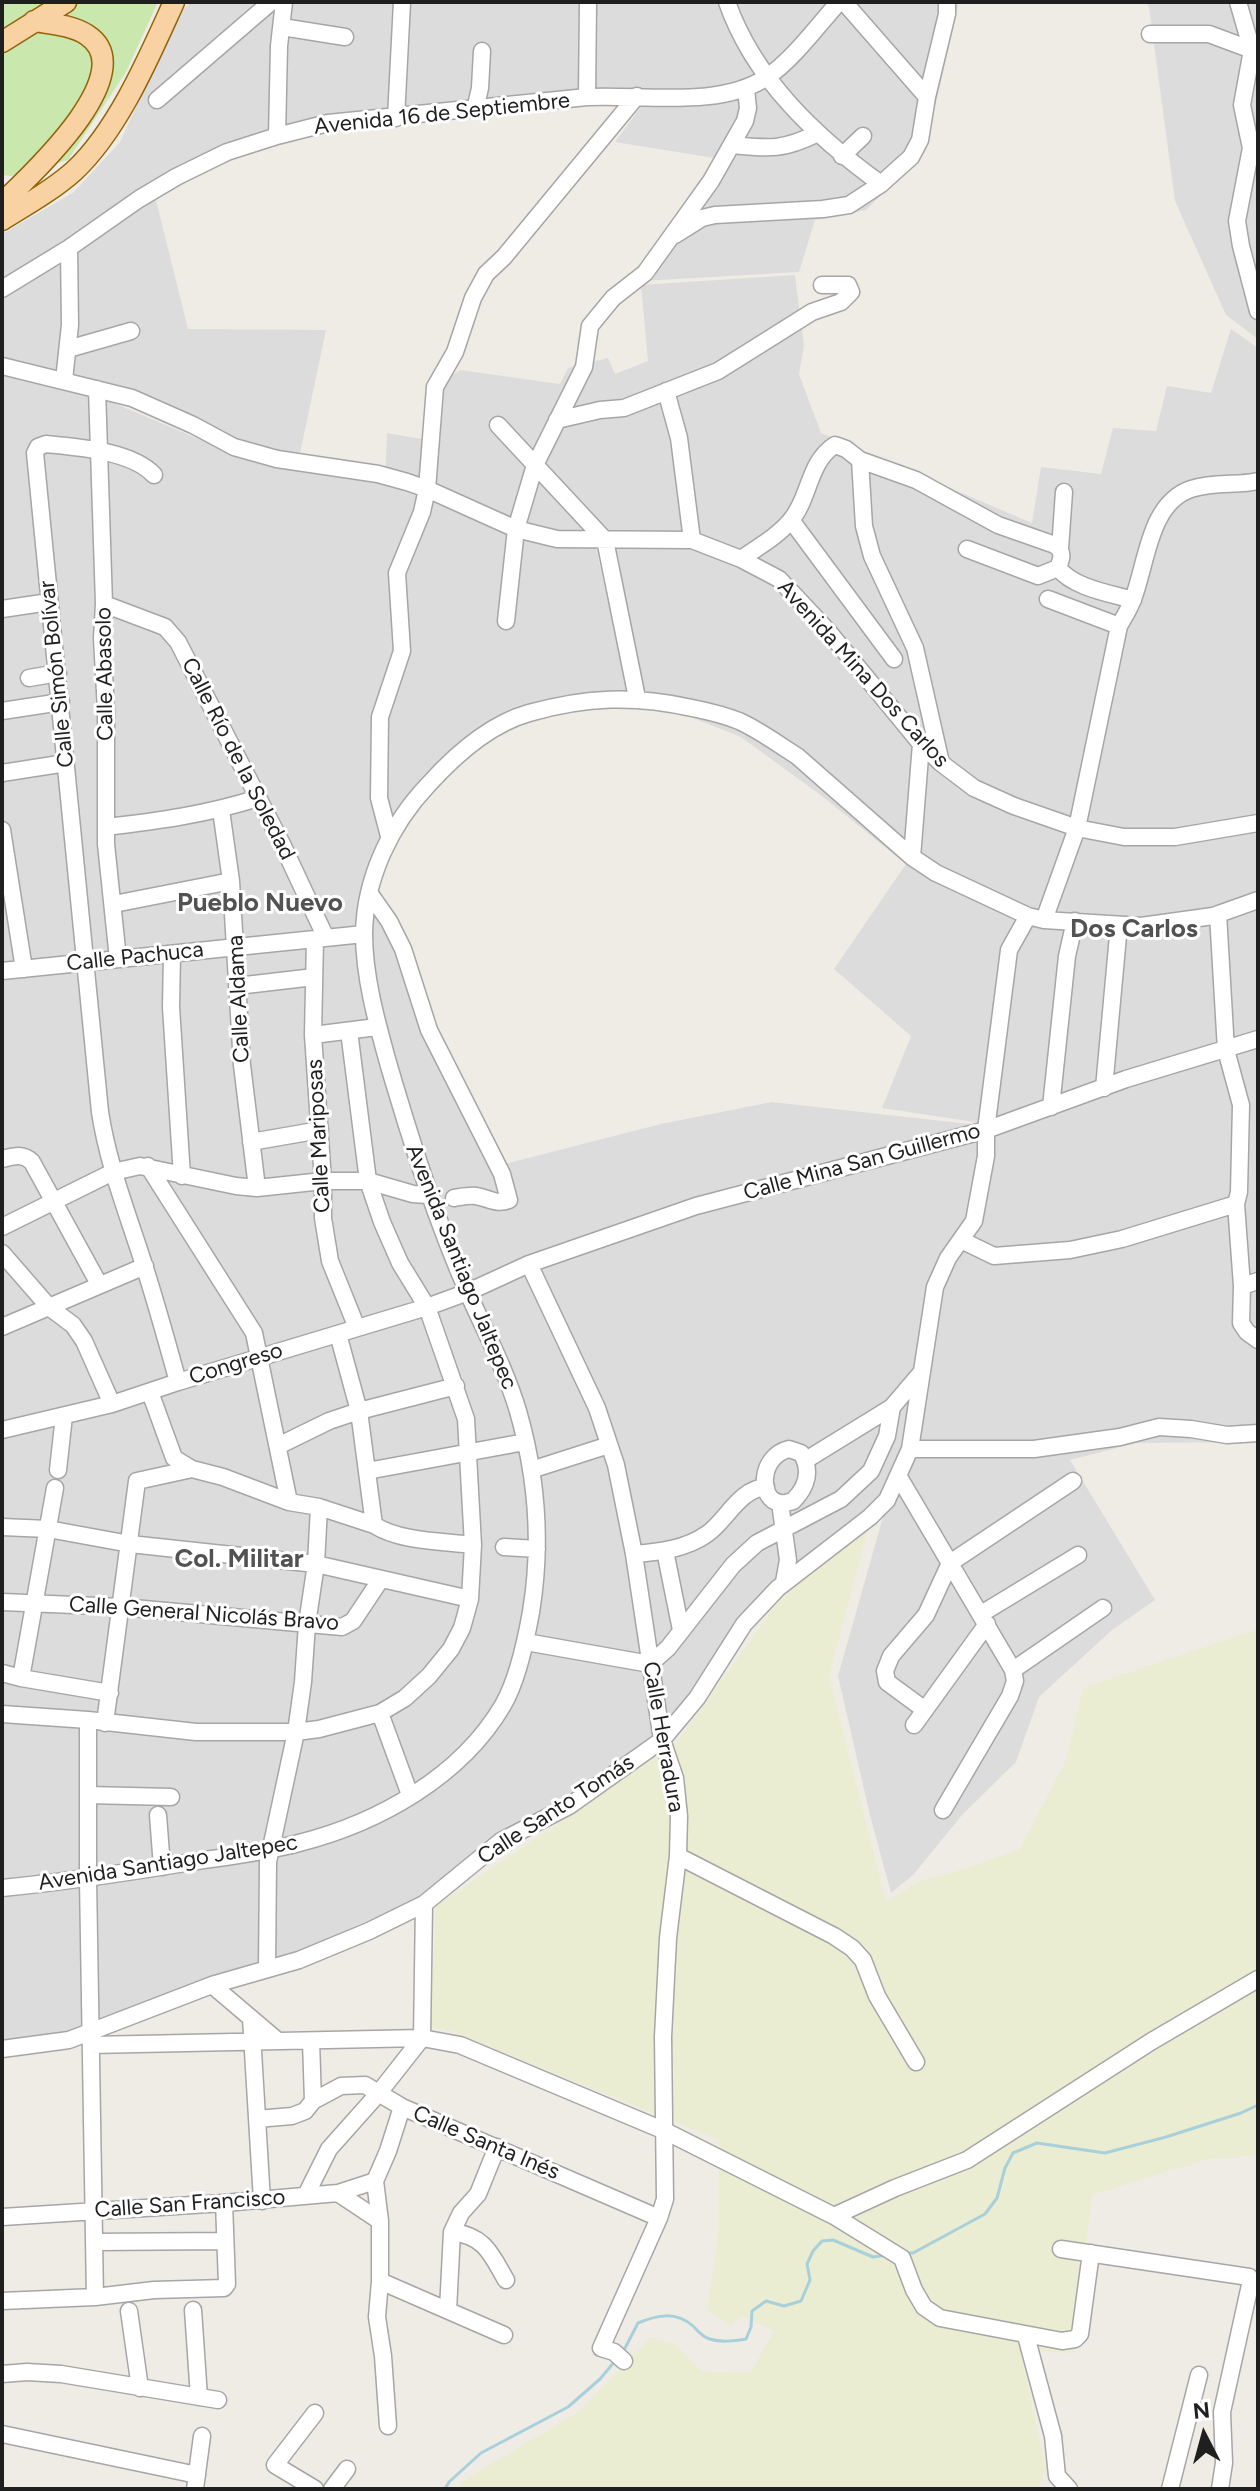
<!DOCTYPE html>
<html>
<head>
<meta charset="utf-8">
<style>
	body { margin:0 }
	#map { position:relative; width:1260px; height:2491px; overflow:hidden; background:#efece6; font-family:Figtree,sans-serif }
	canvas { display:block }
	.frame { position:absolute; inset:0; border:4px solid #1f1f1f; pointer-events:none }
	.north { position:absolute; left:1164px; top:2395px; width:80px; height:80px; -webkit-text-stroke:6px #fff; paint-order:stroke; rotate:354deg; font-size:22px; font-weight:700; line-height:32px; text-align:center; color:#1f1f1f }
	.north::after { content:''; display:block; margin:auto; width:28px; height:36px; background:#1f1f1f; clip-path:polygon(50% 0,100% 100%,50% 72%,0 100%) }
</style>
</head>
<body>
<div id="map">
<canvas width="1260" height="2491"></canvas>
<div class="frame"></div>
<div class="north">N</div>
</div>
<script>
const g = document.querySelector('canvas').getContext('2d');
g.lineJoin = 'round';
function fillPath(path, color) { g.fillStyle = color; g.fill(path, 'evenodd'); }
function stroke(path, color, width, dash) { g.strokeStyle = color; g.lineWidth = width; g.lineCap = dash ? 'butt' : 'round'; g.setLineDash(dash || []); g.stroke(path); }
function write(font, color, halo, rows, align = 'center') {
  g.font = font + ' Figtree,sans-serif'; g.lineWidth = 6; g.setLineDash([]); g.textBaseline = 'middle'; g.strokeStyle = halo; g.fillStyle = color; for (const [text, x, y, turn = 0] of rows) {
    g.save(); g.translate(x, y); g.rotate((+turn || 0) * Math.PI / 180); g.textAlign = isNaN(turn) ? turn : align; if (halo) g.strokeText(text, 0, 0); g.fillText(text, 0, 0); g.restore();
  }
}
fillPath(new Path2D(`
	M190,2H957L958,6L925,152L866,210L815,220L799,272L643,281L652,248L715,158L615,142L643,104L596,105L327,131L238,153L156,200L188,329L326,330L299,458L227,447L91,391L2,369V234L74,192L120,142L178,15Z
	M1146,2H1258V339L1226,315L1175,201L1149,7Z
	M795,275L804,346L799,374L821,433L1032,523L1041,467L1101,474L1113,428L1156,431L1167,386L1211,393L1231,329L1258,348V1442L1136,1443L1070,1460L1155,1600L1112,1630L1039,1697L1016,1762L962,1815L913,1875L891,1893L870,1815L838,1676L883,1517L916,1441L940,1268L987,1185L981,1123L882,1108L911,1036L834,969L906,864L822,796L741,737L633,694L599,545L532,538L385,481L387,433L422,439L428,391L460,370L560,384L568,368L608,358L615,374L648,361L641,285Z
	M2,372L90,393L225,450L379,481L530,542L596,548L629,695L552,702L461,745L378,846L363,895L400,955L493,1167L661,1124L772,1102L978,1125V1183L970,1219L934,1270L907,1444L882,1501L770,1590L720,1645L666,1729L631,1550L611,1464L596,1430L608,1465L629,1550L653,1740L488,1846L426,1895L276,1961L93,2025V1873L2,1883Z
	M91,1876L88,2028L2,2050V1886Z`), '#dddcdc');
fillPath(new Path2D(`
	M869,1524L829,1677L886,1902L920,1881L964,1869L1020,1849L1066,1760L1083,1688L1258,1629V2155L1208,2159L1092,2195L1074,2353L1020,2350L1046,2470L1038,2489H458L461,2482L578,2412L650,2338L677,2345L700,2371L750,2373L774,2331L741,2316L731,2325L707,2310L718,2239L719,2140L451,2031L430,2027L436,1906L677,1742L777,1603Z`), '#ebedd2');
fillPath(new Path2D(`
	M2,2H158L126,72L68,160L12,176L2,175Z`), '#cae7ae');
stroke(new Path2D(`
	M906,2253H913L985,2214L997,2198L1005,2168L1013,2153L1037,2143L1105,2153L1166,2137L1241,2113L1258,2105
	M623,2352L638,2323C657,2315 676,2311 693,2326C697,2330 701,2335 707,2338C720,2343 733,2341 746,2339L751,2327L752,2311L766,2301L784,2306L801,2301L810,2280L807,2264L813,2251L822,2241L833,2240L873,2257L887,2255
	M445,2489L449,2482L481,2453L568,2407L600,2379L615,2361`), '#a8d0db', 3);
const minor = new Path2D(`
	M727,2C754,79 816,137 881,184
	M844,2L927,97
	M1238,2L1252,50L1242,105L1251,148L1237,221L1241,246L1258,311
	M282,27L345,37
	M1150,34H1209L1252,50
	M587,97L588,2
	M157,100L271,2
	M475,110L480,88L482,51
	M396,118L402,2
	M277,136L279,46L284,2
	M732,145C770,149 784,150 818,133
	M842,156L863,136
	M675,235L702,218L715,215L823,209L849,205L881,184L911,157L920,140L927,97L947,14V2
	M2,289L69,248L139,199L176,177L227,152L277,136L328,123L587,97C644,94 719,109 767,77C792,61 819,24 839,2
	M68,349L131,331
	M2,366L132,398L193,425L234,447L277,459L378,474L407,482L427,489L516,529L557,539L692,540L741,559L779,579L828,631L921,744L941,763L974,788L1014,806L1077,828L1124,837H1175L1258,823
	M64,380L70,325L69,248
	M97,389L104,604L102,638L106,711V844L118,959
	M666,391L679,438L692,540
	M557,420L600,410L624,408L718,371L812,312L841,302L851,292L848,285H822
	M498,425L605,540L637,698
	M860,460L864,526L872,556L915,648L941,763
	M154,475C132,451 77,447 46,444L38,447L35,453L100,1112C108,1164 127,1212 143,1262C156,1302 167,1342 178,1382
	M791,520L894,659
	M967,549L1038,576L1058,568
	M1060,549L1064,492
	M741,559C758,547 778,536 791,520C810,498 808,462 835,445L846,449L860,460L916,480L998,525L1055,545C1064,552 1062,558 1058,568
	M1058,568C1074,588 1109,593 1133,600
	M1048,599L1119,626
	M104,604L165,627L178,642L282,844L326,938
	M2,609L49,602
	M506,621L516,529L535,465L584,367L590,326L613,298L645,273L711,181L745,121L748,108L746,89
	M29,678L58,673
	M2,711L61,702
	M2,773L66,763
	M221,810L231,881L242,1065L257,1188
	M106,827C159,821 208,814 258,798
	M2,830L24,969
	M389,836L379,798L380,717L402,651L397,573L422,512L427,489L435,387L455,352L473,298L486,274L504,257L637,96
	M912,857L921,744
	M370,894L389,921L403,949L429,1030L502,1174L509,1200C495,1205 489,1198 476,1196C469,1195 461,1197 454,1198
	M114,904L231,881
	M1218,914L1226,1050L1241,1105L1239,1192L1236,1204L1242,1286L1241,1323L1247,1332L1258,1340
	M1044,920L1077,828L1119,626C1124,617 1130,608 1133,599C1147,563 1149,503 1191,489C1216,481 1237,486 1258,481
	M315,939L313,1035L323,1181V1218L330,1261L357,1328
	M172,954L171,1007L182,1176
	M2,971L364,934
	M237,986L314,977
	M313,1035L377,1027
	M1104,1088L1119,925
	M1051,1107L1067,956L1075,921
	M251,1142L320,1130
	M2,1159C14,1156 23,1153 32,1162L99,1284
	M148,1166L254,1333L289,1502
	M2,1227L113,1172L140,1166L236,1186L257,1188L323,1181H368L413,1194L428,1195
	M961,1240L994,1256L1070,1250L1122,1239L1236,1204
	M2,1253L49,1307L73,1325L84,1341L112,1404
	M529,1264L597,1408L616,1465L634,1554L662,1740L675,1778L679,1816L678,1856L668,1938L663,2037L665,2199L659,2218L601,2348L614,2352L624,2361
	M1242,1286L1258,1281
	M2,1327L145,1266
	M338,1334L359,1411L374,1525
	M150,1392L174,1458L192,1469L223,1477L289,1502L319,1507L374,1525C401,1542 441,1541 473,1545
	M2,1430L112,1404L178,1382L427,1307L468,1292L529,1264L696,1206L986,1130L1126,1079L1258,1039
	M278,1446L329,1421L359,1411L456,1386
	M789,1449L801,1453C812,1470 807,1487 793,1501C789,1502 784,1504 780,1503C758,1500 759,1456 789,1449Z
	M910,1449H1034L1120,1437L1159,1427L1191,1429L1227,1435L1258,1433
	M806,1460L892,1407L921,1373
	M58,1470L64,1416
	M531,1470L609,1445
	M367,1471L525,1442
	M899,1477L1013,1670L1015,1681L1010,1696L943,1810
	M780,1503L788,1560L784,1582
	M2,1527L48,1529L130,1544L316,1564L470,1599
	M504,1547L537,1549
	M665,1551L681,1630
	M634,1554C659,1552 686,1549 707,1534C727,1520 739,1489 766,1487
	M2,1602L122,1607L342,1627L353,1621L381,1579
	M981,1614L1078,1555
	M526,1642L650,1664L668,1648L733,1565L757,1543L841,1499L871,1471L887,1436L892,1407
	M1013,1670L1103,1608
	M2,1673L21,1678L110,1693
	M21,1678L55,1488
	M925,1710L887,1682L885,1671L891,1656L926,1615L950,1563L1073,1481
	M380,1713L410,1795
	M2,1714L88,1720L196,1732H296L319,1729L380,1713L405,1698L429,1676L451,1649L462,1628L470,1599L473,1545L466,1419L427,1307L400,1263L382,1222L368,1181L349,1031
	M88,1720V1879L95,2297
	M105,1723L137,1481L192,1469
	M914,1725L987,1624
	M88,1795L171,1797
	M158,1815L162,1867
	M678,1856L834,1936L852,1948L863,1960L877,1996L916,2062
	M2,1888C63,1882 124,1873 185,1863C223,1857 262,1853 299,1843C378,1823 461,1777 503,1705C517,1681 526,1640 531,1612C542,1545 537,1477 518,1411C506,1371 486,1333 469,1295C436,1220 412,1144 389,1066C377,1023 364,978 364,933C365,878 391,824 428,785C455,755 490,724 529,713C586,697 634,695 692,708C707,711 724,715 739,721C759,730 778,744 797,756L912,857L936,873L1028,916L1044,920L1141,926L1213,916L1258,900
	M267,1969L268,1862L296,1732L303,1682L307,1624L316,1564L319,1507
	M212,1985L278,2041
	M251,2018L262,2201
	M311,2041L313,2101
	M91,2045L422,2038L460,2045L665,2131L834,2216L902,2258L914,2290L924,2307L940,2318L1062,2341L1075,2339L1080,2334L1091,2253
	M2,2049L69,2040L212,1985L299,1960L369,1931L424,1904L501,1841L569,1806L662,1740L697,1698L744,1624L778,1588L870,1517L887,1500L910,1449L935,1287L948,1258L974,1221L986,1156V1130L1009,950L1028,916
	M257,2119L292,2116L305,2111L313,2101L341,2086L365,2085L402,2107L659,2218
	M338,2193L380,2221
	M306,2195L329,2149L378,2094L422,2038L424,1904
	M834,2216L895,2188L967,2160L1152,2041L1258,1979
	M2,2217L224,2203L338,2193L375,2181
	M452,2232C485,2236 491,2254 506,2280
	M94,2242L225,2241
	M1061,2249L1249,2277L1250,2285L1222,2412L1224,2463L1220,2489
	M380,2281L504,2335
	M2,2301L95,2297L154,2290L224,2288L227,2284L224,2203
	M193,2310L199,2397
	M448,2310L452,2232L461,2213L478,2194L497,2147
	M129,2311L140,2388
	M1026,2336L1053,2436L1057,2476L1069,2489
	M2,2374L27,2372L61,2374L218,2400
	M315,2413L275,2465L315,2489
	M388,2426L383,2356L377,2317L380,2281V2221L375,2181L388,2151L402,2107
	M2,2434L197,2475
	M195,2489L202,2436
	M332,2489L347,2469
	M1170,2489L1199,2375`);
const major = new Path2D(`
	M2,42L66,2
	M2,203C29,177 144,72 87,35C72,25 52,24 34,21
	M2,220C26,205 53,190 74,171C118,130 149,57 174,2`);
stroke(minor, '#a6a6a6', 19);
stroke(major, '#936407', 23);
stroke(minor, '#fff', 16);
stroke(major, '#f8d2a2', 20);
write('22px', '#1f1f1f', '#fff', [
	["Avenida 16 de Septiembre",442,114,-6],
	["Calle Simón Bolívar",57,674,-96],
	["Calle Abasolo",105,674,-91],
	["Avenida Mina Dos Carlos",863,674,48],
	["Calle Río de la Soledad",238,759,63],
	["Calle Pachuca",135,957,-6],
	["Calle Aldama",239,999,-93],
	["Calle Mariposas",319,1136,-93],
	["Calle Mina San Guillermo",862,1162,-15],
	["Avenida Santiago Jaltepec",461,1267,68],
	["Congreso",236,1364,-17],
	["Calle General Nicolás Bravo",204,1614,4],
	["Calle Herradura",663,1737,80],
	["Calle Santo Tomás",556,1810,-33],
	["Avenida Santiago Jaltepec",168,1863,-9],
	["Calle Santa Inés",486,2143,23],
	["Calle San Francisco",190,2204,-4]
]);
write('bold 26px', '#525252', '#fff', [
	["Pueblo Nuevo",260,903],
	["Dos Carlos",1134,929],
	["Col. Militar",239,1559]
]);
</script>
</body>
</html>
